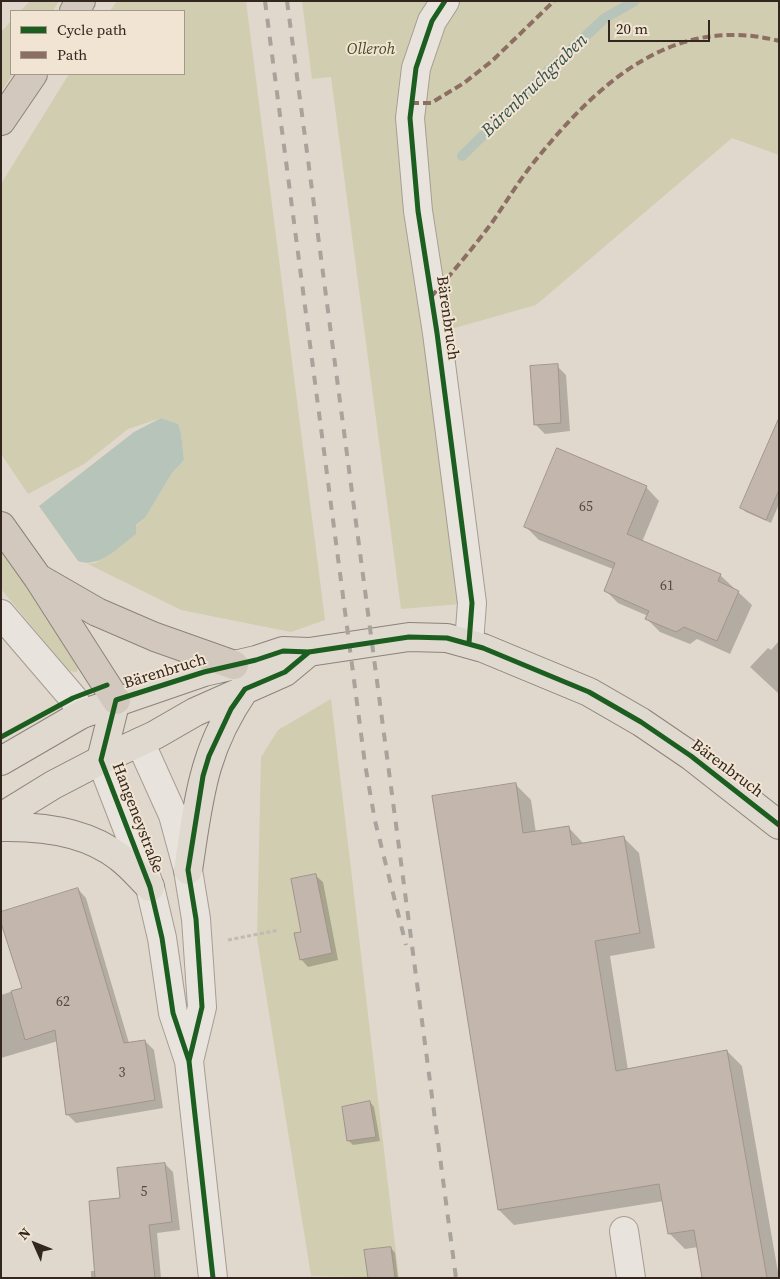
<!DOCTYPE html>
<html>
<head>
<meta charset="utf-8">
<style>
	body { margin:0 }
	#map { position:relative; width:780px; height:1279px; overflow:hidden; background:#e0d8cc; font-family:"Source Serif 4",serif }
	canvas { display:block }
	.frame { position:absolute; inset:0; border:2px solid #32261f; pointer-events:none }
	.legend { position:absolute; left:10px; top:10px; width:175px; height:65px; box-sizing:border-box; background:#f1e4d2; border:1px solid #a5988a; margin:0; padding:6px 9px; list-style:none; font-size:15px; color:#32261f }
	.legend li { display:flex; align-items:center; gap:10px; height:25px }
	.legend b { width:25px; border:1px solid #a5988a }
	.north { position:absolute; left:10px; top:1219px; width:50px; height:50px; -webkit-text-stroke:4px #f1e4d2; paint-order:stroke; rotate:314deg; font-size:14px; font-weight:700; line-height:20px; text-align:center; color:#32261f }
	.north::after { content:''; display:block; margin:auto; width:18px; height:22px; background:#32261f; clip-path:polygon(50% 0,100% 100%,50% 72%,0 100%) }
	.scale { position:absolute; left:608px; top:20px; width:102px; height:22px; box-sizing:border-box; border:2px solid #32261f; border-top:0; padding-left:6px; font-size:15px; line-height:18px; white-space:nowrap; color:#32261f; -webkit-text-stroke:4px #f1e4d2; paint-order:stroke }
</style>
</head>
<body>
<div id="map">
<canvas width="780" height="1279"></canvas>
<div class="frame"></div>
<ul class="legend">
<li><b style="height:6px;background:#1b5e20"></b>Cycle path</li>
<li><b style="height:6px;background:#8d6e63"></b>Path</li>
</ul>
<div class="north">N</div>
<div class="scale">20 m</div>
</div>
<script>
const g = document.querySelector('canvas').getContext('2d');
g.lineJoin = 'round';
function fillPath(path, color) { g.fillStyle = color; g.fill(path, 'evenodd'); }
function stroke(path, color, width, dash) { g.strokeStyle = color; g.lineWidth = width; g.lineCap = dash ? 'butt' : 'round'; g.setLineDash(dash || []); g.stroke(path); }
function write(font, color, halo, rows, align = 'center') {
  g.font = font + ' "Source Serif 4",serif'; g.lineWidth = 4; g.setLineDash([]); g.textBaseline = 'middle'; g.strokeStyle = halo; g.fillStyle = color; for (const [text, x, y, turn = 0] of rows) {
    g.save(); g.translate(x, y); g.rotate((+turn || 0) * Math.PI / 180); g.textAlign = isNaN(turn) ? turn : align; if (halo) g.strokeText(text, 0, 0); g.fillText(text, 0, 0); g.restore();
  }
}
fillPath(new Path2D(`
	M30,1H59L53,11H20Z
	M117,1H246L325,620L291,632L181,610L88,564L96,563L145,518L172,473L184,460L181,433L178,424L161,418L128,429L84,464L28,494L1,454V184L69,74H184V11H110Z
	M302,1H779V155L732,138L536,305L437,333L472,603L401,609L331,77L312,79Z
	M11,21L13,74L1,92V32Z
	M1,549L79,662L77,672L69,671L1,589Z
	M331,699L399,1278L311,1276L257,938L261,757L278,730Z`), '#d1cdb0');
fillPath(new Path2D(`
	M161,418L178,424L181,433L184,460L172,473L145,518L136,525V534C119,546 100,569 78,561L39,506L134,432Z`), '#b7c4ba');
fillPath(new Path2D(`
	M557,366L566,375L570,431L545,434L536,425Z
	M779,420V504L771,523L746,512L742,508Z
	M646,487L659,501L642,542L720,575L752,605L730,654L697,639L690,644L660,632L647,619L648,616L618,603L605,590L613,569L539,540L526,527Z
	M779,641V694L750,667L768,648L771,650Z
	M515,784L531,800L536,833L569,828L584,844L623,837L639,853L655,948L610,956L628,1070L727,1051L742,1066L779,1278H703L698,1247L685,1249L670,1234L664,1201L514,1225L499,1210Z
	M315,875L323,882L338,960L308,967L301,959L303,933Z
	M78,889L86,898L129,1043L145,1041L154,1050L163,1108L76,1123L67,1114L58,1041L1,1058V995L23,988Z
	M370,1102L374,1107L380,1141L353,1145L349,1141Z
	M165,1164L173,1172L180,1230L157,1233L161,1278H91V1271H96L122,1199Z
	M391,1248L395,1253L398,1278H369Z`), '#0003');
stroke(new Path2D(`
	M462,156L548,71L605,18L635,1`), '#b7c4ba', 10);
const building = new Path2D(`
	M558,364L561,423L534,425L530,366Z
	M779,418V490L766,520L740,508Z
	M557,448L647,486L627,534L721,574L718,581L739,591L717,641L684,627L676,632L645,619L649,611L604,591L615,563L524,527Z
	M516,783L523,833L569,826L572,845L624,836L640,933L595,941L616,1071L727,1050L767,1278H702L694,1230L668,1234L659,1184L498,1210L432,796Z
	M316,874L332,953L300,960L294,933L301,932L291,879Z
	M78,888L124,1043L145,1040L155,1100L66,1115L55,1030L25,1040L11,991L22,988L1,923V912Z
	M370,1101L376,1137L347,1141L342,1107Z
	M165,1163L172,1222L149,1225L155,1278H95L89,1201L120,1198L117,1168Z
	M391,1247L395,1278H368L364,1250Z`);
fillPath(building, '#c3b6ad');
stroke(building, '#a0948c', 1);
const minor = new Path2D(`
	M445,1L432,21L416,68L410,118L418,211L437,333L472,603L469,643
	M1,614L73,698L82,714
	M140,742L173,815L188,870L196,919L202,1007L189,1061
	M101,760L150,887L162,938L173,1013L189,1061L213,1278
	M624,1231L631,1278`);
const major = new Path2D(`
	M101,760L116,700
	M1,761L82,714L204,672L256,660L283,651L309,652L409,637L447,638L483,648L589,692L641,722L691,756L779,825
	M1,817L53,785L101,760L155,735L195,712L285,672L309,652
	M1,827C42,826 86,831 119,857C130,865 140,877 150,887
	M188,870C199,799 202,751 245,689`);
const highway = new Path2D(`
	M74,11L81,1
	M1,121L33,74
	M1,526L38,578L116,700
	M38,578L97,612L155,637L234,665`);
stroke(minor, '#a59d95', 30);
stroke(major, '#8b837c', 30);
stroke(highway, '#8b837c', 30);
stroke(new Path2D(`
	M228,940L279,930`), '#c1bab4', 3, [4, 2.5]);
stroke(minor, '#e8e4dd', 28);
stroke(major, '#e0d9cf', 28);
stroke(highway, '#d3c8bd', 28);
stroke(new Path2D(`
	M265,1L365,764L375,821L406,945
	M287,1L456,1278`), '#a8a39d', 4, [9, 9]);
stroke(new Path2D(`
	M411,103H431L464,83L492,61L554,1
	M431,297C452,273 472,249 491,224C507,201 521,177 539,156C600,81 675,14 779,41`), '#8d6e63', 4, [8, 4]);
stroke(new Path2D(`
	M445,1L432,21L416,68L410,118L418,211L437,333L472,603L469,643
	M1,737L73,698L107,685
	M189,1061L202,1007L196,919L188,870L203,776L209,756L231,709L245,689L285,672L309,652
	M213,1278L189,1061L173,1013L162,938L150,887L101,760L116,700L204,672L256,660L283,651L309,652L409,637L447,638L483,648L589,692L641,722L691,756L779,825`), '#1b5e20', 5);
write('14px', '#564a42', null, [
	["65",586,507],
	["61",667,586],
	["62",63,1002],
	["3",122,1073],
	["5",144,1192]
]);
write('italic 16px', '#484c28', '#f1e4d2', [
	["Olleroh",371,50]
]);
write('16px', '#32261f', '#f1e4d2', [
	["Bärenbruch",447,318,82],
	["Bärenbruch",165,672,-17],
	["Bärenbruch",727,769,37],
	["Hangeneystraße",137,818,69]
]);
write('italic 18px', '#30504a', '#f1e4d2', [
	["Bärenbruchgraben",535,86,-44]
]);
</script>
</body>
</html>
